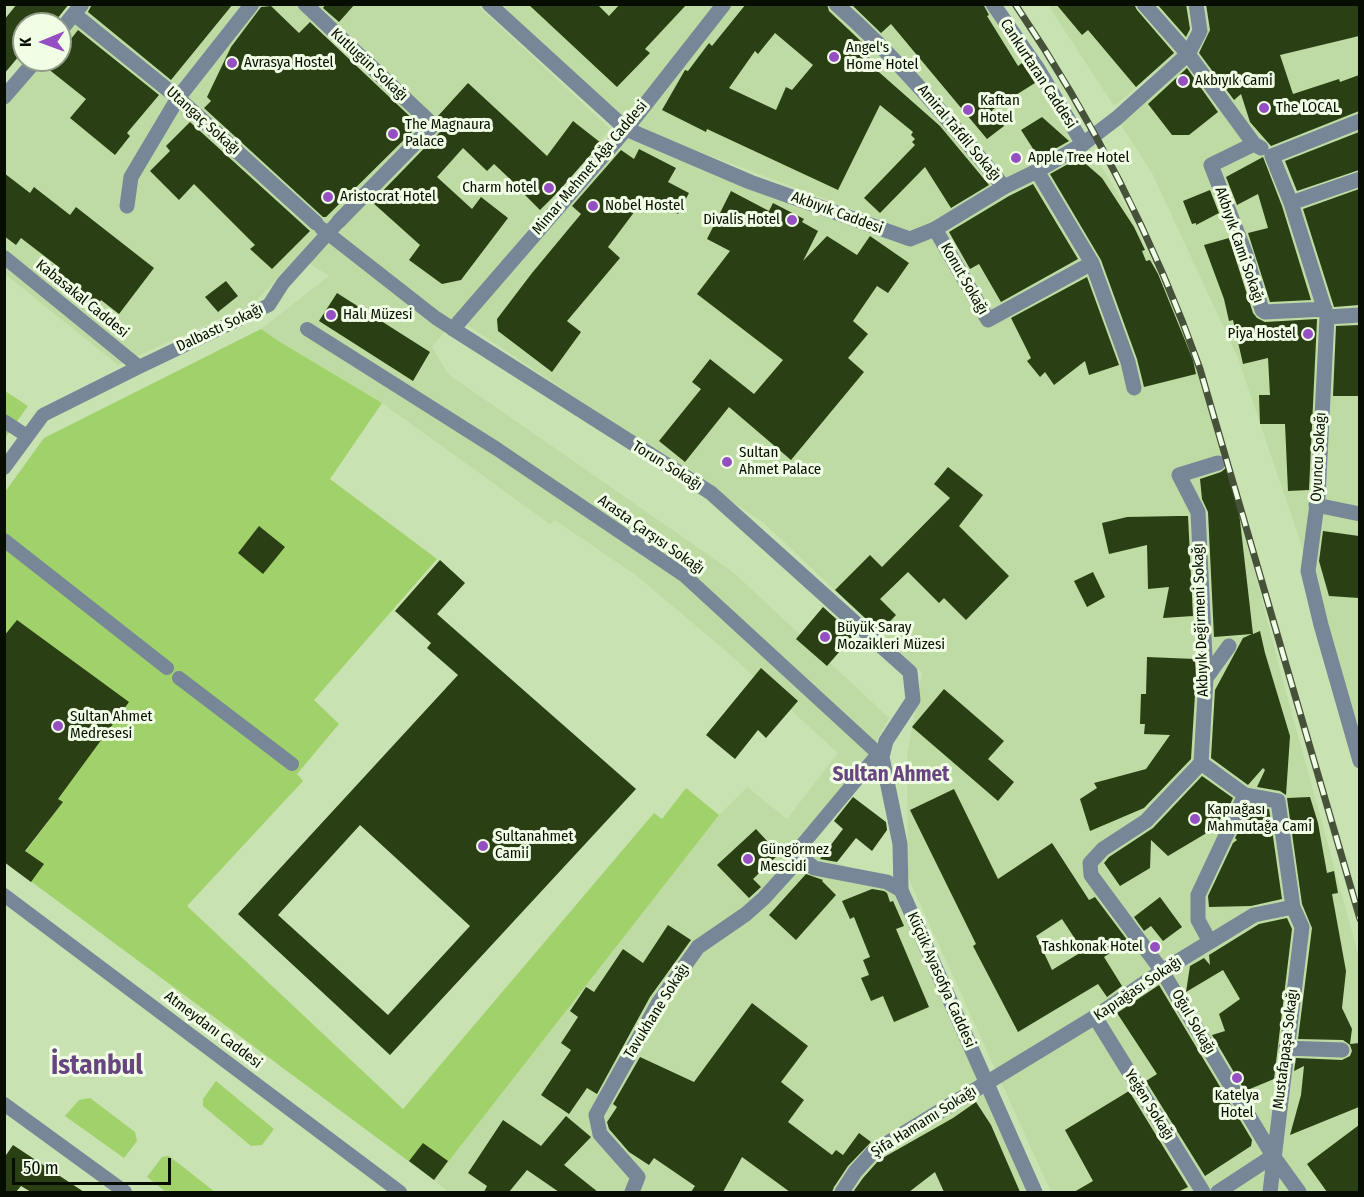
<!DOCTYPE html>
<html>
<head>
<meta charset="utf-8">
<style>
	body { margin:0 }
	#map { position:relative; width:1364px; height:1197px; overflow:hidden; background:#c9e2b1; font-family:"Fira Sans Condensed",sans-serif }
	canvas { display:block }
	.frame { position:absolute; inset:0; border:6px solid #070e01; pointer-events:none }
	.north { position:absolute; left:12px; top:12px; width:60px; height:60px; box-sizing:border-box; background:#f1fee6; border:2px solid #939e8a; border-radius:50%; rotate:269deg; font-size:16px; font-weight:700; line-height:24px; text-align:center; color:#070e01 }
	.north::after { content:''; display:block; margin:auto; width:21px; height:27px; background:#964fc2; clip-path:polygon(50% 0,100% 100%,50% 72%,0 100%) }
	.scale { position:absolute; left:12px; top:1158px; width:159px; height:27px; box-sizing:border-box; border:3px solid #070e01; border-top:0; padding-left:8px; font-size:18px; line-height:21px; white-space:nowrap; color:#070e01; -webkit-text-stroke:4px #f1fee6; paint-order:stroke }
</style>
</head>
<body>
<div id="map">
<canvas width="1364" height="1197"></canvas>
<div class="frame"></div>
<div class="north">K</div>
<div class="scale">50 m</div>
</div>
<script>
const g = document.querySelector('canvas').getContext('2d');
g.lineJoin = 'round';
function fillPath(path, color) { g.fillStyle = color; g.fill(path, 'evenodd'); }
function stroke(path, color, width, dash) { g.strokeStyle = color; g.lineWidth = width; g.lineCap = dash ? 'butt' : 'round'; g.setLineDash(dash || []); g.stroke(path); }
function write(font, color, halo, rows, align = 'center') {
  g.font = font + ' "Fira Sans Condensed",sans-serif'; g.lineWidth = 6; g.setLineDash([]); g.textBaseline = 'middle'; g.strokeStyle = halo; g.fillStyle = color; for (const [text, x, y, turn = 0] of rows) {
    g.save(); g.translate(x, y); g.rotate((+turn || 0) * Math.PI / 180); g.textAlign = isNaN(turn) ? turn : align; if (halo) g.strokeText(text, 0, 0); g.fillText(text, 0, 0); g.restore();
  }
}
fillPath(new Path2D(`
	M476,4L610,129L432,347L448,374L733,572L889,718L872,749L807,834L806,851L888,882L996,1110L1031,1192H448L434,1180L719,815L747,787L787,819L838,753L727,652L637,576L555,520L550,524L382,403L280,342L261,329L329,276L298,256L254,303L118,365L5,274V103L41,60H60V37L87,5Z
	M500,5H1001L1085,138L912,232L635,127Z
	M1048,5H1191L1193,23L1188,45L1114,106Z
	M1202,5H1359V735L1299,538L1238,358L1152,173L1119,122L1199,46Z
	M626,138L909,247L1090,148L1127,209L1175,307L1223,445L1278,663L1359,957V1192H1051L908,877L907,756L922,673L764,523L467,325Z`), '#bedba3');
fillPath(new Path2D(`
	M261,329L280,342L382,403L330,479L437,559L314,700L339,724L297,774L303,781L187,906L403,1109L654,813L662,819L686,788L719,815L434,1180L13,868L62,803L5,758V492L44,438Z
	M5,391L28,406L5,438Z
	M216,1081L274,1129L262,1145L251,1146L203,1106V1099Z
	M90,1098L135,1132L137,1141L124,1158L65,1116L79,1100Z
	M169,1156L215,1192H166L147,1177L162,1157Z`), '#a0d16a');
fillPath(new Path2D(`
	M17,4H69L53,24H24V50L4,74V20Z
	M92,4H233L171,80L88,12Z
	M326,4H355L339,22L323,8Z
	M528,4H597L609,16L620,4H687L645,49L650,53L617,87Z
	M746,4H827L829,11L867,47L866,48L872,66L940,126L989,185L951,208L925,167L880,213L864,198L915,145L912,142L915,139L911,135L913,132L880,105L838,190L707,129L706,132L662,110L685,70L688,71L709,43L712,46ZM775,33L813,65L792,90L786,87L776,110L729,88L755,51L758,54Z
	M851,4H983L989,15L987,16L1018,66L1022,63L1035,83L992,110L1004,126L987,139L891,24L881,33Z
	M1056,4H1134L1137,10L1174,53L1136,87L1088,30L1082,35Z
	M1157,4H1186L1190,29L1186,37Z
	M1206,4H1359V36L1280,55L1293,94L1339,79L1340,82L1359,75V111L1271,146L1250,122L1241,94L1234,100L1199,53L1210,30Z
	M271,6L299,33L310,22L419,125L326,217H323L204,108L211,101L207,97L231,47L261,7Z
	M78,30L159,95L127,133L130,136L115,155L70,118L86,99L47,68L54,60H60V53Z
	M1187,68L1218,112L1189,135H1172L1148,104Z
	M468,83L547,156L573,121L601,143L557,193L540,210L523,193L524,192L494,164L487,171L463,148L437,177L472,209L481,197L508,218L461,280L442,284L409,260L420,245L372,202L440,132L442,123L438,116Z
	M1042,117L1069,141L1039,158L1021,130Z
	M190,122L310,231L272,269L250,249L255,245L194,184L179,200L150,171L170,151L166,146Z
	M1359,132V170L1297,191L1285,161Z
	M639,149L676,168L668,182L689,193L678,214L658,203L657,205L644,199L608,247L620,258L567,321L581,332L552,372L498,331L497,319L532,273L581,214L572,206L621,150L634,159Z
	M1263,157L1282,206L1311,300L1270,302L1248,233L1268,228L1258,194L1237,205L1226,177Z
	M1079,158L1102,178L1134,227L1145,250L1142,251L1146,261L1150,260L1158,274L1193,360L1196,374L1144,387L1137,359L1101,260L1050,174Z
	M4,173L30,193L34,187L70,215L76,207L154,268L119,314L101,300L95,308L53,277L60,268L21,238L16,245L4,236Z
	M1033,184L1078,259L1001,302L979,264L970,269L949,232L1009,196Z
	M1359,189V305L1334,307L1303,209Z
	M1210,190L1219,213L1196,225V223L1192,224L1183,201Z
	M731,191L769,211L773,203L804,219L802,222L818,231L803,261L827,236L857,255L870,236L909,263L888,293L877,286L853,321L868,334L848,358L864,372L791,460L729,407L685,462L659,441L701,389L692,382L710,359L754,394L783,360L697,294L730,251L707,239Z
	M1229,238L1253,313L1257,318L1265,322L1317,319L1309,490L1288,491L1285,424H1260L1259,395H1270L1268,358L1243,364L1233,320L1229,321L1224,299L1204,245Z
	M1087,277L1119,365L1089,375L1085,361L1054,385L1045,372L1040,377L1027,361L1031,358L1011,318Z
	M226,281L238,296L218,312L205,297Z
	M337,293L430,352L413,381L319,321Z
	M1359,325V396H1333L1336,326Z
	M948,467L983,495L959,526L1009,576L966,620L944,598L939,603L908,572L880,599L896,615L880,632L835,590L870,555L882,567L950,498L934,484Z
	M1226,468L1239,512L1253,634L1260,631L1265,653L1290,736L1286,795L1280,791L1257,787L1265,770L1263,768L1248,785L1211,758L1215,690L1243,638L1252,634L1214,637L1208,512L1202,499L1200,479L1221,472Z
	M1179,516H1188L1193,616L1163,618L1169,587L1148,589L1147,545L1109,554L1102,523L1127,517Z
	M259,526L285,547L263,574L238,553Z
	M1323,531L1359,536V598L1329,596L1319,561Z
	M440,560L465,583L437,614L636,789L390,1055L238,914L458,675L427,648L431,643L395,611ZM360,825L470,926L388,1015L278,915Z
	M1093,572L1105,597L1087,607L1074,581Z
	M823,607L854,635L827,666L796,639Z
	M17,620L129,702L58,799L63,802L25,851L44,864L31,882L4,862V636Z
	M1147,657L1195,659L1196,678L1191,759L1144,808L1090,831L1080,799L1097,788L1094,783L1146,769L1170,735L1144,734L1145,724H1140L1141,694H1146Z
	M761,668L798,701L766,738L758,730L735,759L706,735Z
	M944,689L1004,741L988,759L1014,782L998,801L912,727Z
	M1202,776L1233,798L1227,811L1210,831L1168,856L1151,840L1150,868L1120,886L1104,863L1109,857L1153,828Z
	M954,789L998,879L1052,843L1089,900L1095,897L1128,941L1104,957L1122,986L1107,997L1098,984L1018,1032L973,946L976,944L910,810ZM1062,919L1083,951L1052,970L1036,936Z
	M853,797L886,822L887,830L872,851L856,838L837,862L820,859L843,829L834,821Z
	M1310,797L1318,823L1327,873L1334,871L1338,893L1332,894L1346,971L1342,1008L1352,1029L1350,1044L1359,1043V1107L1290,1135L1301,1095L1304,1066L1294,1071L1296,1058L1342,1060L1350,1056L1352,1051L1350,1045L1343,1040L1298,1039L1312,928L1302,904L1287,798Z
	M1251,806L1269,809L1282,899L1251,906L1209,907L1208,896L1233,843L1237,840L1235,838Z
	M756,829L779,854L753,879L761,887L749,898L717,865Z
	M806,874L823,880L822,881L836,895L796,940L769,915Z
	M872,889L884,891L887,893L890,902L893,901L904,926L896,929L929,1007L894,1022L883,996L871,1001L861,978L869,975L863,960L870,957L854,917L850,919L842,901Z
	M1160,897L1182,927L1163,941L1151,926L1144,931L1134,917Z
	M1287,918L1292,929L1274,1079L1245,1091L1212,1035L1225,1031L1219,1014L1240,999L1223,970L1186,992L1190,966L1204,958L1210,965L1209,955L1259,924Z
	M668,925L691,940L650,997L597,1094L587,1088L569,1114L541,1095L571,1050L561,1043L578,1017L570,1011L586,987L594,992L623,949L643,963Z
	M1159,985L1252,1140L1251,1146L1205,1176L1146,1081L1157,1074L1117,1013Z
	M752,1003L808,1046L781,1082L804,1100L788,1122L832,1155L836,1150L843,1155L859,1133L871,1142L848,1166L834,1187L832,1192H790L742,1157L723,1192H691L695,1186L654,1158L649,1165L629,1152L609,1129L607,1122L617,1107L613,1104L640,1057L694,1082Z
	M1129,1091L1188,1187L1178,1192H1074L1093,1181L1065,1130Z
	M976,1102L991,1125L1020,1192H944L935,1172L909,1192H853L863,1178L879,1160L953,1118Z
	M566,1116L591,1137L564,1165L598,1192H559L527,1170L509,1192H484L487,1186L468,1173L503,1120L541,1146Z
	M1359,1125V1192H1327L1307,1164Z
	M423,1143L448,1161L434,1180L409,1161Z
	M13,1145L84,1192H31L21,1186L16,1192H4V1158Z`), '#2b3f14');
stroke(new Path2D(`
	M321,228L436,318L453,329
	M4,257L139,367
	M307,329L497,449L685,576L882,757
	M4,421L27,436
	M4,468L43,415L139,367L269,305L283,283L339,221
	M4,540L167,668
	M179,678L292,764
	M801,857L802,845L878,754
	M4,895L400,1192
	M4,1104L125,1192`), '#778798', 14);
stroke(new Path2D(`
	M305,4L433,125L339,221
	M836,4C899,59 951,123 1004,187
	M993,4L1038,69L1083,144
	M1144,4L1188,54L1254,144L1261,148
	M74,14L178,98L316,223
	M60,31L82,4
	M4,97L36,60
	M626,129L724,4
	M1254,144L1211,165L1246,255L1262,310L1265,312L1325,309
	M1272,156L1291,203L1327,317L1318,497L1308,571L1321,625L1360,761
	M1272,156L1360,121
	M1037,171L1092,263L1128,362L1134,388
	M1291,203L1360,179
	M127,206L131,177L178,98L252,4
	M935,229L988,320L1092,263
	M1327,317L1360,315
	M1218,463L1179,475L1198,512L1206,678L1201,763L1146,821L1103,849L1090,863L1091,875L1162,971L1273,1156L1299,1192
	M1316,505L1360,514
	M1206,678L1229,646
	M1201,763L1245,795L1278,801L1293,907L1302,927L1270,1192
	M1210,942L1198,920V895L1245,795
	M1095,1017L1203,1192
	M1286,1048L1342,1050
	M632,1192L638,1177L600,1134L596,1115L659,1002L698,947L746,914L764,898L801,857L814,868L887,882L901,890
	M842,1192L855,1172L873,1152L1095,1017L1162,971L1254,915L1293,907
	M1218,1192L1273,1156`), '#778798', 15);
stroke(new Path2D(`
	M489,4L626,129L750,182L910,239L935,229L1004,187L1037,171L1083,144L1117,118L1188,54L1200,31L1196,4
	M626,129L453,329L711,493L910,672L913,700L886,741L882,757L900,844L901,890L1035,1192`), '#778798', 15);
const rail = new Path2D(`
	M1015,4C1092,118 1154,239 1200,369L1360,919`);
stroke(rail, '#455139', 7);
stroke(rail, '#f1fee6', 4.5, [14]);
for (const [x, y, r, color] of [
	[834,57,6,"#964fc2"],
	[232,63,6,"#964fc2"],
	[1183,81,6,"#964fc2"],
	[1264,108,6,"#964fc2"],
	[968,110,6,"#964fc2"],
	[393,134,6,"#964fc2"],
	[1016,158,6,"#964fc2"],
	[549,188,6,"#964fc2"],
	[328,197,6,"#964fc2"],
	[593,206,6,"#964fc2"],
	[792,220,6,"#964fc2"],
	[331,315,6,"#964fc2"],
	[1308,334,6,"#964fc2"],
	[727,462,6,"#964fc2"],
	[825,637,6,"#964fc2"],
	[58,726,6,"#964fc2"],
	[1195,819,6,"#964fc2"],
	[483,846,6,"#964fc2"],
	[748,859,6,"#964fc2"],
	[1155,947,6,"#964fc2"],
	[1237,1078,6,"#964fc2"]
]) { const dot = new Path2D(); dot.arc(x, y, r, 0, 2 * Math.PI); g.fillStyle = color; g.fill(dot); stroke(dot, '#f1fee6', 2); }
write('15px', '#070e01', '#f1fee6', [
	["Angel's",846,48],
	["Home Hotel",846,65],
	["Avrasya Hostel",244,63],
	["Akbıyık Cami",1195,81],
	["Kaftan",980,101],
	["Hotel",980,118],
	["The LOCAL",1276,108],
	["The Magnaura",405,125],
	["Palace",405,142],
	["Apple Tree Hotel",1028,158],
	["Charm hotel",537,188,"right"],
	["Aristocrat Hotel",340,197],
	["Nobel Hostel",605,206],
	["Divalis Hotel",780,220,"right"],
	["Halı Müzesi",343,315],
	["Piya Hostel",1296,334,"right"],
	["Sultan",739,453],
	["Ahmet Palace",739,470],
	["Büyük Saray",837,628],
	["Mozaikleri Müzesi",837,645],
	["Sultan Ahmet",70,717],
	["Medresesi",70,734],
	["Kapıağası",1207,810],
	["Mahmutağa Cami",1207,827],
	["Sultanahmet",495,837],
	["Camii",495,854],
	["Güngörmez",760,850],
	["Mescidi",760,867],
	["Tashkonak Hotel",1143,947,"right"],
	["Katelya",1237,1096,"center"],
	["Hotel",1237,1113,"center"]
], 'left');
write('15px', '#070e01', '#f1fee6', [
	["Kutlugün Sokağı",369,65,43],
	["Cankurtaran Caddesi",1038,74,57],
	["Utangaç Sokağı",203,121,42],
	["Amiral Tafdil Sokağı",959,133,50],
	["Mimar Mehmet Ağa Caddesi",590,168,-50],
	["Akbıyık Caddesi",837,213,20],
	["Akbıyık Cami Sokağı",1239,245,71],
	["Konut Sokağı",964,279,60],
	["Kabasakal Caddesi",82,299,39],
	["Dalbastı Sokağı",220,328,-25],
	["Oyuncu Sokağı",1319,457,-87],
	["Torun Sokağı",667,466,32],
	["Arasta Çarşısı Sokağı",651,535,35],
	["Akbıyık Değirmeni Sokağı",1201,620,-92],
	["Küçük Ayasofya Caddesi",941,980,66],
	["Kapıağası Sokağı",1138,989,-34],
	["Tavukhane Sokağı",657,1011,-58],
	["Oğul Sokağı",1193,1022,60],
	["Atmeydanı Caddesi",213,1030,37],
	["Mustafapaşa Sokağı",1286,1049,-83],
	["Yeğen Sokağı",1149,1105,58],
	["Şifa Hamamı Sokağı",924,1122,-32]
]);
write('bold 21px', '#684580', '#f1fee6', [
	["Sultan Ahmet",891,775]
]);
write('bold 27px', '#684580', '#f1fee6', [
	["İstanbul",97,1066]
]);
</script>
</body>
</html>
